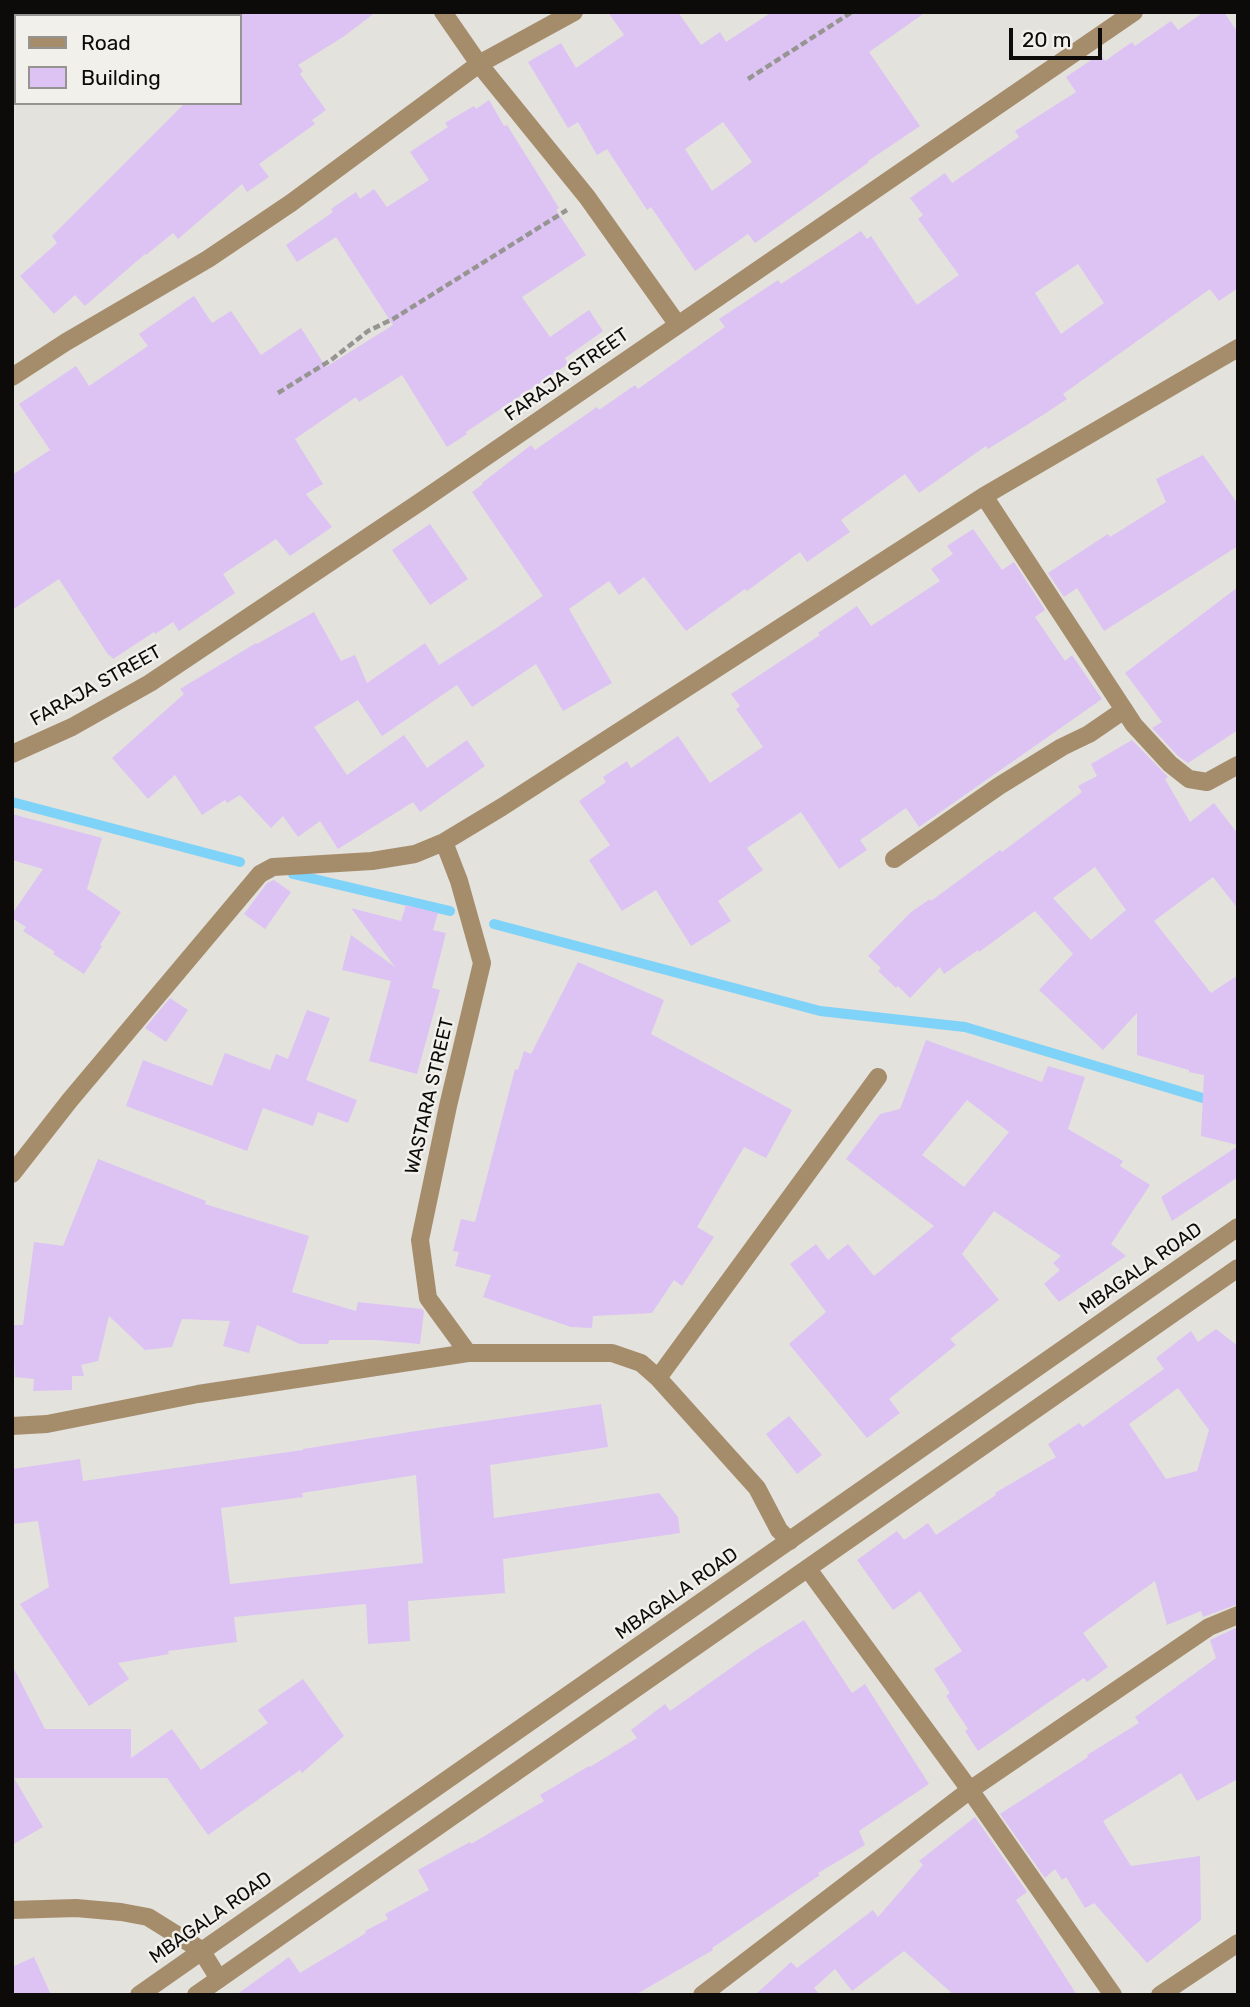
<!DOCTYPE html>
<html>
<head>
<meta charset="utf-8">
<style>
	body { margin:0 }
	#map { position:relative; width:1250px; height:2007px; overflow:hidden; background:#e4e2dd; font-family:Rubik,sans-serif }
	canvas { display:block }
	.frame { position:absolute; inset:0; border:14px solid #0c0b0a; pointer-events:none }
	.legend { position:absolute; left:14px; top:14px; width:228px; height:91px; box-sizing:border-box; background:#f1f0eb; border:2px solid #959491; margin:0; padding:9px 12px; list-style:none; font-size:21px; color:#0c0b0a }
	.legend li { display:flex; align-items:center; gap:14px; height:35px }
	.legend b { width:35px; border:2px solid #959491 }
	.scale { position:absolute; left:1009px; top:28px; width:93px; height:32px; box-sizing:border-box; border:4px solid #0c0b0a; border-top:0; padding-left:9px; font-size:21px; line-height:24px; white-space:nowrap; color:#0c0b0a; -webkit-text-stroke:5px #f1f0eb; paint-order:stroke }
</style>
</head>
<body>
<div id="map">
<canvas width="1250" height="2007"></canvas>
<div class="frame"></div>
<ul class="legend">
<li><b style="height:9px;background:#a58d6c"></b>Road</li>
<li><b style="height:19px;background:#dcc3f4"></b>Building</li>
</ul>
<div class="scale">20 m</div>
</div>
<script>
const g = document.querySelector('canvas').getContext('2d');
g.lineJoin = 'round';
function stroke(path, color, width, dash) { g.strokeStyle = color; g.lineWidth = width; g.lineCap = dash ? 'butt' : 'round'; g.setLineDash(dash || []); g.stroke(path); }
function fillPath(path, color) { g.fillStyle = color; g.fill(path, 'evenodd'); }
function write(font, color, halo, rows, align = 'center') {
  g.font = font + ' Rubik,sans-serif'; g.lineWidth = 5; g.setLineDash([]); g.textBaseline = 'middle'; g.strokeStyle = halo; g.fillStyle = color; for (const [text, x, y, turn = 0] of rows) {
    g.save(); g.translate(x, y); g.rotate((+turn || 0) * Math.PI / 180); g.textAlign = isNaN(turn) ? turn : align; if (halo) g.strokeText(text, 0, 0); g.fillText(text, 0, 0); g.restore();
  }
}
stroke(new Path2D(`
	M12,802L240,862
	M293,874L450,911
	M494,924L820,1011L965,1027L1216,1102`), '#7fd2f8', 10);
fillPath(new Path2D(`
	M240,12H376L343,37L298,65L303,71L300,74L326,110L312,120L315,124L259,164L269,177L247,192L242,184L178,239L173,233L146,255L145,254L85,306L75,295L54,314L20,276L57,243L52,236L185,103H240Z
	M608,12H678L701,45L720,32L726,42L772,12H926L869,52L920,126L868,161L869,162L755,243L748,234L695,271L651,207L647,210L607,149L597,155L578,122L568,128L528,62L561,43L576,68L624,35ZM723,122L752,162L712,191L685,149Z
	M1204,12H1224L1238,33V288L1219,301L1210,289L1063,394L1067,399L1043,415L988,449L986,446L919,493L905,474L841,520L850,532L807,562L800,552L747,591L745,589L686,631L644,577L619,595L609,581L569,609L612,683L563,711L536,664L472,707L457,685L382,736L358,700L314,727L347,775L404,735L427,768L467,740L485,766L420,812L413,802L338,849L320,821L298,837L283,816L271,828L240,795L227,803L225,800L202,815L175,775L148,799L112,758L184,694L180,689L256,643L257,644L314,612L341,661L355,655L367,683L425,643L439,665L495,629L543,596L472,492L483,484L482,483L531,445L535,450L597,407L599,410L635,385L638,389L725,327L719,319L778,280L781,284L861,231L867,239L871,236L917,305L959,275L918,219L923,215L910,198L945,173L952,183L1019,137L1015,131L1076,92L1066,77L1100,54L1105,61L1132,42L1135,46L1171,21L1178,30ZM1078,264L1104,303L1061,334L1035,293Z
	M489,100L504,126L507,125L559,208L556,210L586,255L522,297L550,337L589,310L603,331L565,358L568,364L466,432L467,434L447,447L402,375L359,402L356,397L295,439L323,484L306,494L332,527L290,556L276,539L223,574L235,593L179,631L173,622L155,634L154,632L113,659L110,655L109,656L59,579L12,610V475L50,450L19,404L76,366L89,386L148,346L139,334L194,296L212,323L231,311L261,355L301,328L326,367L393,325L336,237L297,262L286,245L333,212L331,209L356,192L360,199L374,189L387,207L429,180L410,152L448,127L445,123L474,106L476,109Z
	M1203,455L1238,504V546L1104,631L1077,588L1064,597L1048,573L1108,534L1110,537L1166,502L1156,479Z
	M430,524L468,579L430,605L392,550Z
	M973,529L1002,570L1014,562L1045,610L1035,617L1065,661L1072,655L1102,699L919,827L906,808L860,840L867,850L839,869L801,812L747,848L763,870L718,901L731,921L691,946L656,890L622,911L589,860L610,845L579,801L606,782L603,777L627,761L631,768L678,736L710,783L763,747L736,709L740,706L731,694L820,635L818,633L857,606L871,626L940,581L931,569L953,554L947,546Z
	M1238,587V730L1188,763L1178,756L1152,728L1162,722L1125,673Z
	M1132,740L1168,777L1165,779L1190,822L1214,803L1238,834V909L1213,877L1154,921L1211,993L1238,975V1145L1201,1136L1204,1075L1189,1072V1070L1137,1055V1013L1103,1050L1039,990L1073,954L1035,911L979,952L978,950L944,974L940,967L910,998L898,986L896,988L878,971L881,968L868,956L911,912L930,899L931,901L1000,850L1002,852L1082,792L1078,786L1097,776L1091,764ZM1095,867L1126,910L1091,940L1053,898Z
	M12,814L102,838L87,889L121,912L100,945L102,946L84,974L53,954L55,952L23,931L26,927L12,918V914L43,869L12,860Z
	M274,880L291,892L265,929L244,914L267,883Z
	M406,905L438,913L433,930L446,933L432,988L440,990L417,1074L369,1061L391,981L342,970L351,935L395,967L351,908L401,921Z
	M578,962L664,1000L651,1034L792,1110L766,1158L744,1147L697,1227L714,1237L682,1286L674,1280L652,1313L593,1316L592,1328L571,1327L483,1297L491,1275L455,1266L459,1252L453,1251L461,1219L475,1222L515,1069L518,1070L524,1051L531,1054Z
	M170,998L188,1010L166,1042L145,1028Z
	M307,1010L330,1018L306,1080L357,1100L348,1123L318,1112L313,1126L263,1108L247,1151L126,1106L143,1060L212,1086L225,1053L270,1070L276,1054L288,1059Z
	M926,1040L1042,1082L1048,1066L1085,1077L1068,1129L1123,1161L1120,1166L1150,1185L1111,1244L1126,1256L1059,1302L1044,1284L1060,1270L1053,1263L1061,1256L994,1211L962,1254L999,1300L950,1339L956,1345L889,1399L900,1413L867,1438L789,1344L826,1312L790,1264L816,1244L828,1260L848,1244L874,1276L934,1226L846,1159L880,1114L900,1109ZM967,1100L1009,1132L964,1187L922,1155Z
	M1238,1146V1177L1172,1221L1161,1197Z
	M98,1159L206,1201L205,1204L309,1236L292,1292L356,1311L358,1302L422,1309L424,1311L420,1344L376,1340H329L328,1344H300L257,1325L249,1353L223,1346L230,1321L182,1319L172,1347L145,1350L109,1316L98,1361L81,1365L84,1376H72V1390L33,1391L34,1379L15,1377L12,1325H23L34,1242L63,1246Z
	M1216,1329L1238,1346V1604L1203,1617L1201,1611L1167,1625L1155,1581L1083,1633L1108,1667L1087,1682L1084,1678L978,1751L965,1731L968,1729L946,1696L950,1693L934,1669L962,1651L920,1591L893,1610L857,1560L897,1531L904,1540L928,1523L936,1535L996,1495L995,1493L1056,1457L1048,1444L1079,1423L1083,1427L1164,1369L1156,1358L1191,1331L1198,1342ZM1178,1388L1209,1430L1197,1471L1166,1479L1129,1424Z
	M601,1404L608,1447L490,1465L494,1518L659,1493L678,1517L680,1533L503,1559L505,1593L408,1601L410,1641L368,1644L366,1604L234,1617L237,1642L168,1651L169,1654L118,1663L129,1679L89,1706L20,1604L49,1587L38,1521L12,1524V1469L80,1459L83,1481L303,1450V1449L429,1429ZM416,1475L423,1563L230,1584L221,1508L303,1497L302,1493Z
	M789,1416L822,1455L797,1474L766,1434Z
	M804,1620L852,1693L865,1684L929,1784L859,1831L865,1845L818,1873L820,1875L712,1948L713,1950L635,1995H236L289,1957L300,1973L366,1933L365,1931L388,1919L385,1914L429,1890L418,1870L470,1842L471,1844L544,1801L540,1795L589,1766L590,1767L637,1738L631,1730L665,1704L670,1711L755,1651Z
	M1238,1627V1779L1197,1801L1181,1773L1103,1821L1131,1866L1200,1856L1201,1920L1147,1963L1094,1903L1085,1908L1066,1877L1062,1880L1055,1869L1045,1878L1000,1814L1088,1757L1087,1755L1139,1723L1135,1717L1216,1658L1210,1640Z
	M12,1665L45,1729H131V1758L172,1729L201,1770L268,1723L258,1710L303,1679L344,1736L302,1773L300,1770L208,1835L167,1778H14L43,1827L12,1845Z
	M975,1817L1027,1892L1016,1900L1077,1995H954L904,1951L852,1991L835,1969L814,1988L820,1995H755L791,1962L797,1968L873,1910L878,1917L923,1865L919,1861Z
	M34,1957L51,1995H12V1967Z`), '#dcc3f4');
stroke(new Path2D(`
	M748,79L852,12
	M278,393L331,360L368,331L393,319L567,210`), '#979592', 4.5, [7, 3.5]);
stroke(new Path2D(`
	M894,859L999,786L1062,747L1089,734L1124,710`), '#a58d6c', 18);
stroke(new Path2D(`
	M443,12L479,64L587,197L678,325
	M12,377L66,342L208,259L291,203L479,64L574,12
	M984,496L1134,725L1170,764L1189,779L1207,782L1238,765
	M12,754L72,727L150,683L420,502L1134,12
	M444,842L459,881L482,963L448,1106L420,1240L428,1298L468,1353
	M12,1174L70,1100L260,874L273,867L372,861L415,854L444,842L502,807L984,496L1238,348
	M658,1378L878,1077
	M12,1426L47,1424L198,1394L468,1353H612L641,1363L658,1378L757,1488L779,1530L790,1541
	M808,1569L970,1790L1113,1995
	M12,1910L76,1908L121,1912L148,1917L201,1950L219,1979
	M702,1995L970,1790L1209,1627L1238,1615
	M1160,1995L1238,1943`), '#a58d6c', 18);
stroke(new Path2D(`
	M139,1995L1238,1227
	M196,1995L1238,1268`), '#a58d6c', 18);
write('19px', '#0c0b0a', '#f1f0eb', [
	["FARAJA STREET",567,375,-35],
	["FARAJA STREET",96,686,-29],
	["WASTARA STREET",430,1096,-77],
	["MBAGALA ROAD",1141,1269,-35],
	["MBAGALA ROAD",677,1594,-35],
	["MBAGALA ROAD",211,1918,-35]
]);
</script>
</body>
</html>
